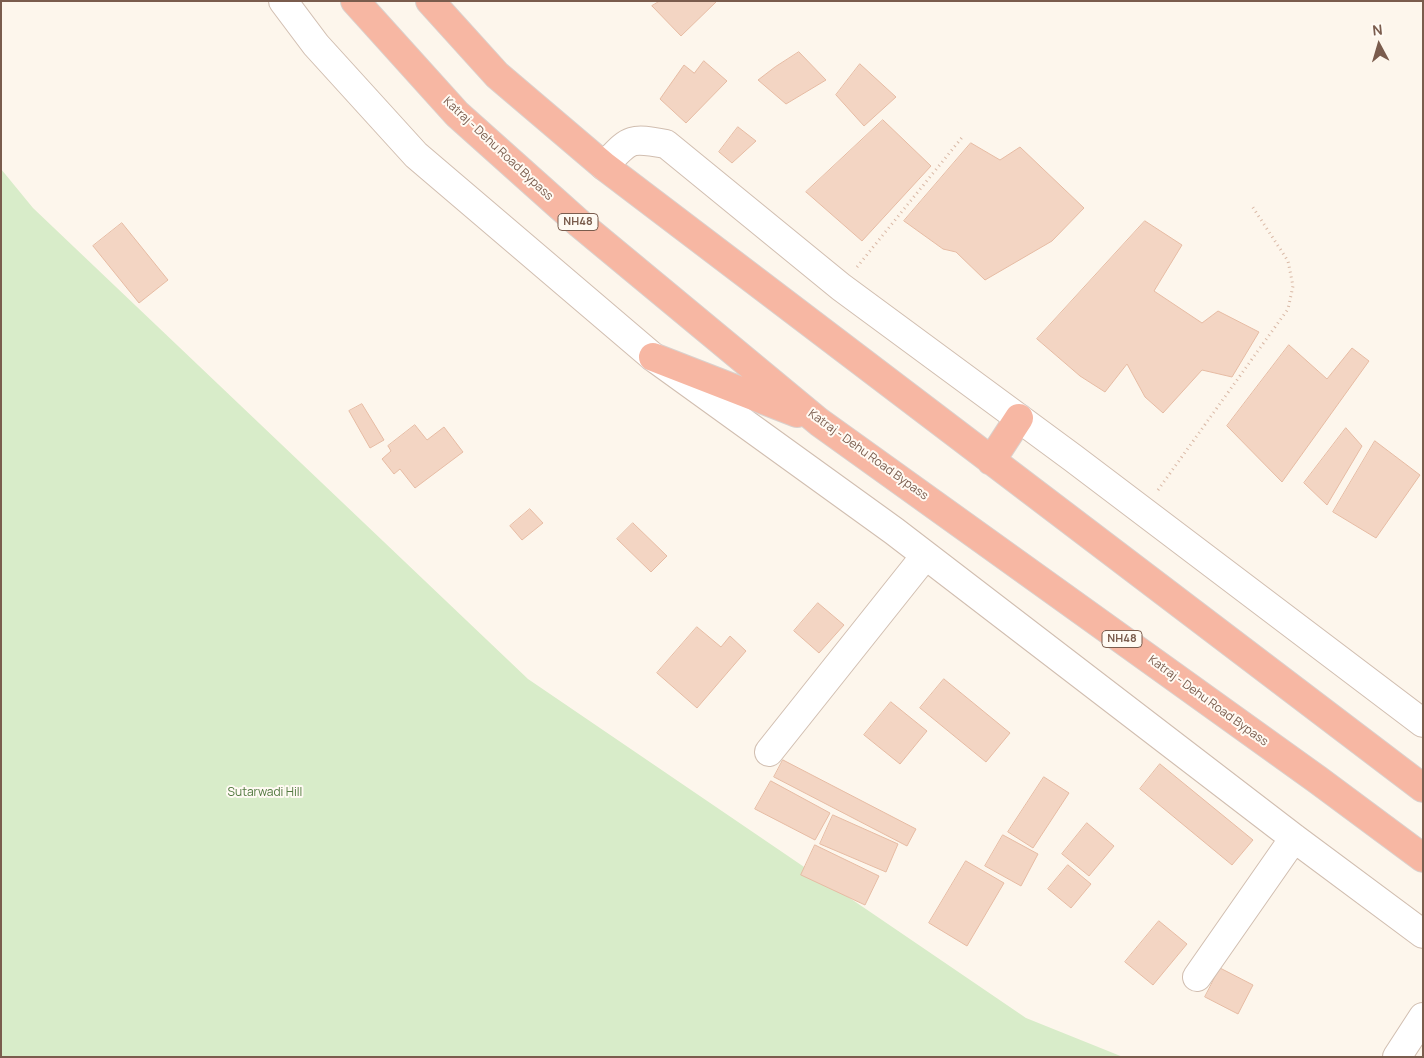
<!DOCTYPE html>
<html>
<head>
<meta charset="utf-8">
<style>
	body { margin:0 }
	#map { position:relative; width:1424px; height:1058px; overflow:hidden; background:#fdf6ec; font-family:Manrope,sans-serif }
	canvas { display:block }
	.frame { position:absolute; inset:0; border:2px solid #7a5c4d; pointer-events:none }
	.north { position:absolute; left:1354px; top:20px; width:50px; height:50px; -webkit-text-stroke:4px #fffaf3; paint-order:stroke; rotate:354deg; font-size:14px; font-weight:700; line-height:20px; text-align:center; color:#7a5c4d }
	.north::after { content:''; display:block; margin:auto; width:18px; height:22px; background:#7a5c4d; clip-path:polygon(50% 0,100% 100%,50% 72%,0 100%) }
</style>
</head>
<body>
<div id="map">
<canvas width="1424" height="1058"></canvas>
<div class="frame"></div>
<div class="north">N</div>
</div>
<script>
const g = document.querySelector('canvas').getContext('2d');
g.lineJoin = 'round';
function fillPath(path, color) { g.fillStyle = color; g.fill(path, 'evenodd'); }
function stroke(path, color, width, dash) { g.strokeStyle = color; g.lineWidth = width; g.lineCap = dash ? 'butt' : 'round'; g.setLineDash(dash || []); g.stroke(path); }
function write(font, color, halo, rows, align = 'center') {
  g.font = font + ' Manrope,sans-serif'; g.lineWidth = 4; g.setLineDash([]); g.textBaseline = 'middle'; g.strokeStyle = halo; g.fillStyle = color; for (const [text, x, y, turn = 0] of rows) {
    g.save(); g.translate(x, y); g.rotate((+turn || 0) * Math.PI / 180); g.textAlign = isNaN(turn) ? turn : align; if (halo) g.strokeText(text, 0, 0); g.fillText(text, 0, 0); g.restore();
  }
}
fillPath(new Path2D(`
	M1,169L33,208L528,679L1026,1018L1123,1057H1Z`), '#d8ecc9');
const building = new Path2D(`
	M660,1H717L681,36L652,6Z
	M799,52L826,80L786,104L758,80L775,67Z
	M704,61L727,81L686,123L660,99L684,65L694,73Z
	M860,64L896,97L864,126L836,95Z
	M883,120L931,166L862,241L806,192Z
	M738,127L756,141L732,163L719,152Z
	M971,143L1000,160L1020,147L1084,208L1052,241L985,280L956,252L943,249L904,221Z
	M1145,221L1182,245L1154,291L1202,323L1218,311L1259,332L1232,377L1202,370L1163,413L1145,397L1127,364L1105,392L1080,376L1037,339Z
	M122,223L168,280L139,303L93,246Z
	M1289,345L1327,379L1352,348L1369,361L1282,482L1227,426Z
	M362,404L384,440L370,448L349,411Z
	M415,425L427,440L444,427L463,452L415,488L400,469L394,474L382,459L391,451L388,446Z
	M1346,428L1362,446L1327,505L1304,483Z
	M1375,441L1420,475L1376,538L1333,512Z
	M530,509L543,523L522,540L510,526Z
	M633,523L667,556L651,572L617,539Z
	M818,603L844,625L819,653L794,631Z
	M697,627L721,647L730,636L746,651L697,708L657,673Z
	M944,679L1010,733L986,762L920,708Z
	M891,702L927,731L900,764L864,735Z
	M783,760L916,829L907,846L774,777Z
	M1160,764L1253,840L1232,865L1140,789Z
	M1044,777L1069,793L1033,848L1008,832Z
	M771,781L830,813L815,840L755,809Z
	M833,815L898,844L886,872L820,844Z
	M1087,823L1114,846L1089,876L1062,854Z
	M1003,835L1038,854L1021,886L985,866Z
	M815,845L879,876L865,905L801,875Z
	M966,861L1004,883L967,946L929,923Z
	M1068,865L1091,884L1071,908L1048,889Z
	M1159,921L1187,944L1153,985L1125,962Z
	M1220,968L1253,985L1238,1014L1205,997Z`);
fillPath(building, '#f3d5c3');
stroke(building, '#e6bba3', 1);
const minor = new Path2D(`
	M283,1L316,45L416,155L653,357L894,531L1294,838L1423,934
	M604,166C630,139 628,137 666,144L841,287L1073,458L1423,723
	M769,752L925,556
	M1197,977L1294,838
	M1397,1057L1423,1017`);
const highway = new Path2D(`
	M355,1L457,114L580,224L819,422L1318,780L1423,858
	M430,1L497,75L604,166L1423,788
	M653,357L797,413
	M991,461L1019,418`);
stroke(minor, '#d1beb0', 30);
stroke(highway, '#dad1cd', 30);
stroke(new Path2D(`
	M857,267L964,135
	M1158,490L1288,309L1293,286L1288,261L1252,206`), '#d9b8a5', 3, [1, 4]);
stroke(minor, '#fff', 28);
stroke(highway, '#f7b7a3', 28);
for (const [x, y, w] of [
	[578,222,40],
	[1122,639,40]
]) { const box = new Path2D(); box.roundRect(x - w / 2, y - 8.5, w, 17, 4); g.fillStyle = '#fffaf3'; g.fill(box); stroke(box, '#7a5c4d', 1); }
write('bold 11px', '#7a5c4d', null, [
	["NH48",578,222],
	["NH48",1122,639]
]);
write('12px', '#7a5c4d', '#fffaf3', [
	["Katraj - Dehu Road Bypass",498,149,43],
	["Katraj - Dehu Road Bypass",868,455,36],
	["Katraj - Dehu Road Bypass",1208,701,36]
]);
write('12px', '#537a41', '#fffaf3', [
	["Sutarwadi Hill",265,793]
]);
</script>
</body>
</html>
